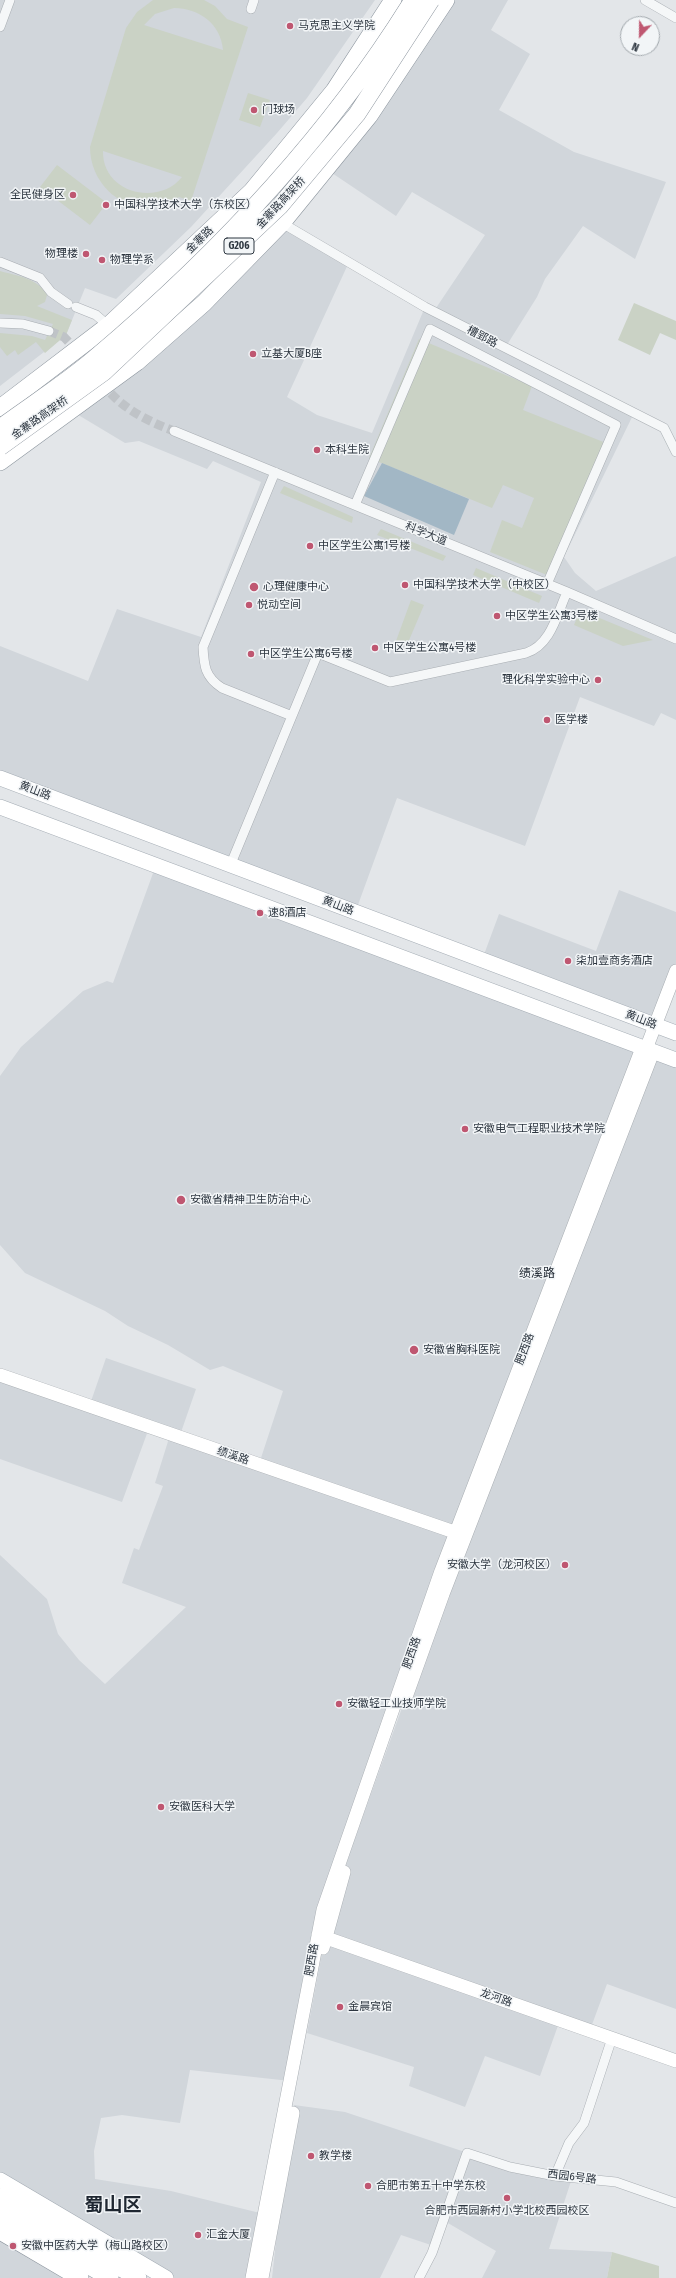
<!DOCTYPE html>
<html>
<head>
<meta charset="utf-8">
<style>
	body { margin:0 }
	#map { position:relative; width:676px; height:2278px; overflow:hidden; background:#e3e6e9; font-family:"Fira Sans Condensed",sans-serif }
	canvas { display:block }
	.north { position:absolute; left:620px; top:16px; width:40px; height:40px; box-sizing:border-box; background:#f2f5f7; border:1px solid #a3a9ae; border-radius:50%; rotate:202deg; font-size:11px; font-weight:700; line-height:16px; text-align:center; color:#2d3640 }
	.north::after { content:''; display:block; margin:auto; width:14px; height:18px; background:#bf5771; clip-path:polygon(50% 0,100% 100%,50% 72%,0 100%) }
</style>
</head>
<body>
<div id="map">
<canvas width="676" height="2278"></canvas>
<div class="north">N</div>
</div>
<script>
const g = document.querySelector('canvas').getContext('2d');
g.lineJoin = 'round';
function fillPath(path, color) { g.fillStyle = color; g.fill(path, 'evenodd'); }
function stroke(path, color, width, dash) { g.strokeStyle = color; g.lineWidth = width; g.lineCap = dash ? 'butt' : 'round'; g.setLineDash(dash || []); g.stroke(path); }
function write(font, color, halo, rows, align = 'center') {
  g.font = font + ' "Fira Sans Condensed","Noto Sans SC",sans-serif'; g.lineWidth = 3; g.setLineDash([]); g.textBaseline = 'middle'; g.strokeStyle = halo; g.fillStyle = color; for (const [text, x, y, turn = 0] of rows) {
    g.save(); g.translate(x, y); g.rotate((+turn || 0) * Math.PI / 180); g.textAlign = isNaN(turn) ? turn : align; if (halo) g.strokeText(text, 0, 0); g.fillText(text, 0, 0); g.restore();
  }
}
fillPath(new Path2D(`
	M0,0H375L307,98L277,133L191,227L116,299L85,288L66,335L0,386Z
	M446,0H508L491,30L530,54L499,110L574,152L666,182L635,259L583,226L545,279L537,297L505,348L634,413L564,557L575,573L596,591L676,556V720L661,713L654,726L580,697L525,846L397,798L355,913L0,778V646L88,681L117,609L201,637L261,482L213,461L207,469L139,441L125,443L70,410L282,223L349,262L287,397L317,415L372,433L425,307L434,311L485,235L412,192L396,216L326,169Z
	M156,865L642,1048L341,1857L290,2081L190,2070L180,2123L122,2115L101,2118L94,2151L95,2179L171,2191L264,2214L252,2278H166L0,2180V1555L47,1599L58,1634L79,1660L105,1684L186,1607L122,1583L134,1548L139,1550L163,1486L155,1483L170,1435L149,1428L122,1502L0,1459V1375L89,1407L106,1358L196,1389L179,1438L259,1464L283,1391L223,1366L210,1370L168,1345L128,1326L105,1311L25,1273L0,1245V1076L21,1047L83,991L107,981L113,983Z
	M619,890L676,912V971L656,1025L482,960L499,914L596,951Z
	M653,1052L676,1060V2009L607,1984L590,2030L560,2020L540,2076L485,2056L465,2107L409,2086L414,2067L307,2033L325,1937L349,1855L443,1594Z
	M294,2105L345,2112L510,2167L572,2178L549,2249L612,2252L607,2278H482L496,2251L441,2219L431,2245L401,2235L380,2278H272L286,2150Z
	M0,2231L80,2278H0Z`), '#d1d6db');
fillPath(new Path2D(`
	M153,0H204L215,6L227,19L248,27L191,201L179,197C140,225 90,193 90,147L126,28L137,12ZM174,8C199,8 221,24 223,50L144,25L155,14ZM103,151L182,177C158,207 102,193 103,151Z
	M248,93L270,100L260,127L239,120Z
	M57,165L107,203L90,225L40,187Z
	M0,271C17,276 38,278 47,295L45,302L37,306L72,320L66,335L45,353L36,342L18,355L15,350L7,356L0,347V333L32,336L45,340L53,324L25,316L0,314Z
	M634,303L676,321V340L660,333L650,355L618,340Z
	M419,339L532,386L523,410L606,443L547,575L490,552L502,520L522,528L534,498L503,485L492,508L369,458Z
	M284,486L353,517L352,523L280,493Z
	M381,529L446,556L443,561L377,535Z
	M476,568L542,596L539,603L473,575Z
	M411,600L424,605L407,645L396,641Z
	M580,610L653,640L623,646L574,625Z
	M612,2252L659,2266V2278H607Z`), '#cad2c5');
fillPath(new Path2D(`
	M382,463L469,499L454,535L364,496Z`), '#a2b7c5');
stroke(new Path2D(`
	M49,331L64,337L78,352
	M102,383C121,408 145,420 174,431`), '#bfc3c7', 9, [9, 4.5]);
const street = new Path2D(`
	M645,0L676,18
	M251,9L254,0
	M0,27L10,0
	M282,223L425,307L664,428L676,452
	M0,262L40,278L51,292L68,304
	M76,307L96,315L111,328
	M0,323L23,324L49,331
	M174,431L567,592L676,639
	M275,472L203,647C204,666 205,677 222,688L292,716
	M355,505L430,329L616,425L547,584
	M230,866L318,653L390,682L526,653C551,645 557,614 567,592
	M555,2176L569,2143L584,2123L612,2038
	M419,2278L432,2253L467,2153L510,2167L555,2176L616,2182L676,2203`);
const secondary = new Path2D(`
	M646,1049L676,971
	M0,1375L463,1535
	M406,1697L443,1594L653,1052
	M318,1935L676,2061
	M323,1948L344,1872
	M252,2278L323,1910L441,1571L642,1048
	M262,2278L293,2113`);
const primary = new Path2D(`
	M0,778L676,1033
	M0,807L676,1060
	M0,2180L166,2278`);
const highway = new Path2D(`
	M0,408L109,325L252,191L334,91L393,0
	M0,462L137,362L204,303L282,223L369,116L446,0
	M0,2197L138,2278
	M0,2214L110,2278
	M0,2231L80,2278`);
stroke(street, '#a9aeb3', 10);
stroke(secondary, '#a9aeb3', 14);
stroke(primary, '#a4acb4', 16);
stroke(highway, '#8c959e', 18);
stroke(street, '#f5f7f8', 9);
stroke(secondary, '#fff', 13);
stroke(primary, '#fff', 15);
stroke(highway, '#fff', 17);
const highwayBridge = new Path2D(`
	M0,428C31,405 66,383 95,358C217,255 329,136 413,0
	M0,447L104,372L280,206L357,114L431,0`);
stroke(highwayBridge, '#8c959e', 18, []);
stroke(highwayBridge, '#fff', 17);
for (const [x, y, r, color] of [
	[290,26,4,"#bf5771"],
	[254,110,4,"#bf5771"],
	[73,195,4,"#bf5771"],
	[106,205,4,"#bf5771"],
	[86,254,4,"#bf5771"],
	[102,260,4,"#bf5771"],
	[253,354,4,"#bf5771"],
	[317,450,4,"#bf5771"],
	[310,546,4,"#bf5771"],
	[405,585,4,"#bf5771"],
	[254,587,5,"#bf5771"],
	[249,605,4,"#bf5771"],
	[497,616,4,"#bf5771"],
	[375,648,4,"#bf5771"],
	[251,654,4,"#bf5771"],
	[598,680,4,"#bf5771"],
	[547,720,4,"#bf5771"],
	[260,913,4,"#bf5771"],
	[568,961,4,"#bf5771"],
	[465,1129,4,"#bf5771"],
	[181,1200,5,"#bf5771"],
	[414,1350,5,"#bf5771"],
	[565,1565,4,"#bf5771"],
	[339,1704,4,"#bf5771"],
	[161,1807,4,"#bf5771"],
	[340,2007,4,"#bf5771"],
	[311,2156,4,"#bf5771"],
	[368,2186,4,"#bf5771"],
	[507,2198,4,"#bf5771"],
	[198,2235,4,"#bf5771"],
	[13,2246,4,"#bf5771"]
]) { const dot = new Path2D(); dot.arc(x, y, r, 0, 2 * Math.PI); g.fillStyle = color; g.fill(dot); stroke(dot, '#f2f5f7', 1.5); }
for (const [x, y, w] of [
	[239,246,30]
]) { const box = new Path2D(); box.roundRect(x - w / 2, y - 8, w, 16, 3); g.fillStyle = '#f2f5f7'; g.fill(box); stroke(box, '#2d3640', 1); }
write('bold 10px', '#2d3640', null, [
	["G206",239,246]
]);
write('11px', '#2d3640', '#f2f5f7', [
	["马克思主义学院",298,26],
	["门球场",262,110],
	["全民健身区",65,195,"right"],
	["中国科学技术大学（东校区）",114,205],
	["物理楼",78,254,"right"],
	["物理学系",110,260],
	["立基大厦B座",261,354],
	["本科生院",325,450],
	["中区学生公寓1号楼",318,546],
	["中国科学技术大学（中校区）",413,585],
	["心理健康中心",263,587],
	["悦动空间",257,605],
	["中区学生公寓3号楼",505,616],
	["中区学生公寓4号楼",383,648],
	["中区学生公寓6号楼",259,654],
	["理化科学实验中心",590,680,"right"],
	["医学楼",555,720],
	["速8酒店",268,913],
	["柒加壹商务酒店",576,961],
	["安徽电气工程职业技术学院",473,1129],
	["安徽省精神卫生防治中心",190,1200],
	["安徽省胸科医院",423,1350],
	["安徽大学（龙河校区）",557,1565,"right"],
	["安徽轻工业技师学院",347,1704],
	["安徽医科大学",169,1807],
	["金晨宾馆",348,2007],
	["教学楼",319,2156],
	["合肥市第五十中学东校",376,2186],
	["合肥市西园新村小学北校西园校区",507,2211,"center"],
	["汇金大厦",206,2235],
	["安徽中医药大学（梅山路校区）",21,2246]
], 'left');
write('11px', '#2d3640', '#f2f5f7', [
	["金寨路高架桥",281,203,-47],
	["金寨路",200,240,-44],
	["槽郢路",482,337,28],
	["金寨路高架桥",40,418,-35],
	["科学大道",426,534,22],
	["黄山路",35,791,21],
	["黄山路",338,906,21],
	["黄山路",641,1020,21],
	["肥西路",525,1349,-69],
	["绩溪路",233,1456,18],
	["肥西路",412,1653,-71],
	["肥西路",312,1960,-80],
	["龙河路",496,1998,19],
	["西园6号路",572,2177,7]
]);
write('12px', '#1f2731', '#f2f5f7', [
	["绩溪路",537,1274]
]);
write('bold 19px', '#1f2731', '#f2f5f7', [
	["蜀山区",113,2206]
]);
</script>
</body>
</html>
